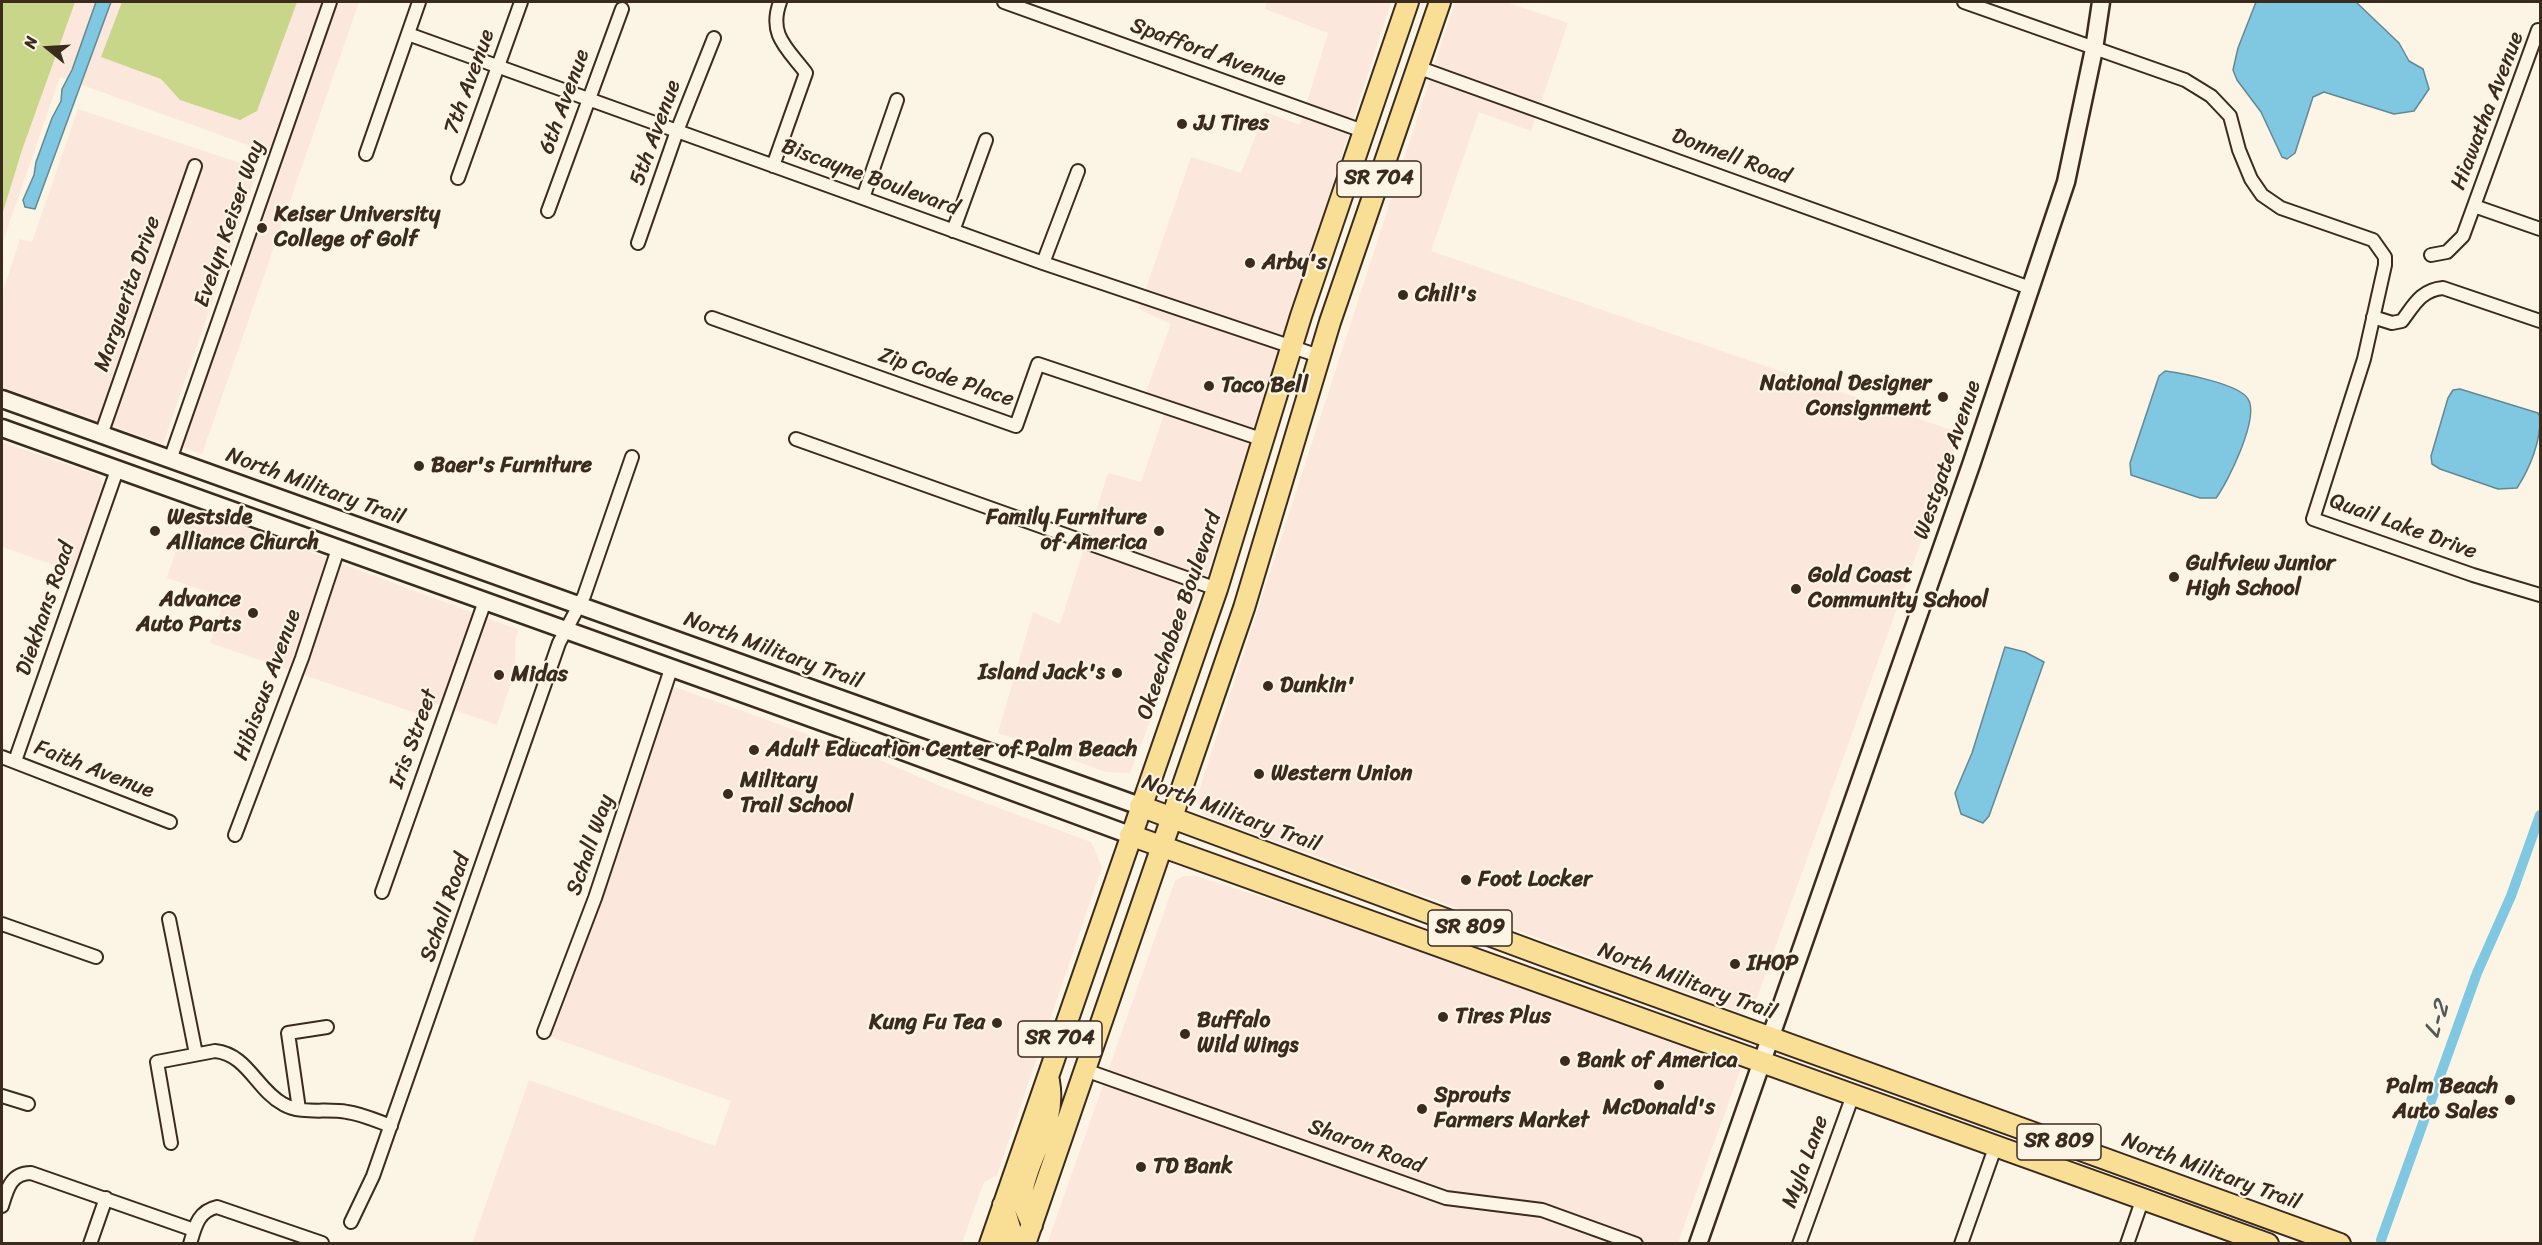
<!DOCTYPE html>
<html>
<head>
<meta charset="utf-8">
<style>
	body { margin:0 }
	#map { position:relative; width:2542px; height:1245px; overflow:hidden; background:#fcf5e5; font-family:Sriracha,sans-serif }
	canvas { display:block }
	.frame { position:absolute; inset:0; border:3px solid #3b2a1e; pointer-events:none }
	.north { position:absolute; left:18px; top:18px; width:60px; height:60px; -webkit-text-stroke:4px #fcf5e5; paint-order:stroke; rotate:288deg; font-size:16px; font-weight:700; line-height:24px; text-align:center; color:#3b2a1e }
	.north::after { content:''; display:block; margin:auto; width:21px; height:27px; background:#3b2a1e; clip-path:polygon(50% 0,100% 100%,50% 72%,0 100%) }
</style>
</head>
<body>
<div id="map">
<canvas width="2542" height="1245"></canvas>
<div class="frame"></div>
<div class="north">N</div>
</div>
<script>
const g = document.querySelector('canvas').getContext('2d');
g.lineJoin = 'round';
function fillPath(path, color) { g.fillStyle = color; g.fill(path, 'evenodd'); }
function stroke(path, color, width, dash) { g.strokeStyle = color; g.lineWidth = width; g.lineCap = dash ? 'butt' : 'round'; g.setLineDash(dash || []); g.stroke(path); }
function write(font, color, halo, rows, align = 'center') {
  g.font = font + ' Sriracha,sans-serif'; g.lineWidth = 4.5; g.setLineDash([]); g.textBaseline = 'middle'; g.strokeStyle = halo; g.fillStyle = color; for (const [text, x, y, turn = 0] of rows) {
    g.save(); g.translate(x, y); g.rotate((+turn || 0) * Math.PI / 180); g.textAlign = isNaN(turn) ? turn : align; if (halo) g.strokeText(text, 0, 0); g.fillText(text, 0, 0); g.restore();
  }
}
fillPath(new Path2D(`
	M2,2H359L202,454L167,442L270,153L60,77L2,244Z
	M1267,2H1391L1209,569L1130,773L1106,772L998,733L1033,612L1060,624L1108,473L1141,482L1169,400L1146,392L1171,324L1139,309L1191,157L1241,173L1265,112L1300,125L1328,33L1265,9Z
	M1455,2H1506L1568,23L1531,131L1479,112L1431,251L1960,433L1754,1006L1737,1011L1204,815L1196,800Z
	M78,109L258,169L163,444L2,387V294L20,239L32,242Z
	M2,442L98,475L105,487L75,572L2,547Z
	M190,507L519,630L515,640V672L497,725L427,700L422,715L210,643L225,598L167,578Z
	M672,686L882,761L940,786L1091,842L1102,867L997,1175L984,1182L962,1243L472,1244L529,1080L715,1146L731,1101L551,1037Z
	M1184,876H1196L1342,923L1741,1068L1678,1243L1047,1244L1175,881Z`), '#fbe7db');
fillPath(new Path2D(`
	M2,2H75L22,150L2,215Z
	M122,2H297L257,111L240,120L180,100L161,79L101,57Z`), '#c8d68a');
const water = new Path2D(`
	M96,2H111L35,209L25,207L23,200L34,175L36,162L52,118L61,101L62,89L72,70Z
	M2256,2H2356L2399,43L2409,61L2423,69L2429,89L2414,111L2394,114L2324,92L2313,97L2295,153L2287,159L2282,157L2261,112L2237,80L2233,70L2238,48Z
	M2165,371C2181,373 2240,384 2248,399C2260,417 2228,482 2216,498H2200L2131,475L2130,463L2159,376Z
	M2460,389L2538,413L2540,417C2541,441 2530,468 2517,488L2498,489L2440,469L2432,464L2431,456L2448,398L2453,390Z
	M2005,647L2025,652L2044,662L1989,816L1983,823L1961,814L1955,793L1972,753Z`);
fillPath(water, '#80c7e1');
stroke(water, '#648893', 1.5);
stroke(new Path2D(`
	M2381,1240L2477,973L2511,896L2540,815`), '#80c7e1', 10);
const street = new Path2D(`
	M1004,2L1363,131
	M1964,2L2185,80L2211,96L2230,116L2239,150L2251,179L2262,195L2281,208L2373,240L2385,257V265L2364,359L2313,519L2473,575L2540,595
	M408,34L1043,263L1319,356
	M1417,67L2030,288
	M366,154L419,2
	M773,166L806,73C787,48 768,35 780,2
	M458,178L521,2
	M863,198L897,100
	M2474,206L2540,229
	M548,211L622,9
	M953,231L986,140
	M638,243L677,131L714,38
	M2431,255L2447,252L2463,236L2538,30L2540,31
	M1043,263L1078,171
	M2373,317L2392,323L2402,321C2414,305 2421,290 2443,288L2540,321
	M712,318L1016,426L1038,364L1264,440
	M101,435L195,166
	M796,439L1217,589
	M170,460L330,2
	M2,757L170,822
	M15,761L117,470
	M235,835L302,658L338,549
	M382,892L485,601
	M169,919L196,1054
	M2,924L96,957
	M544,1032L595,898L671,669
	M1085,1070L1446,1198L1542,1210L1636,1244
	M2,1096L28,1104
	M299,1109L288,1033L327,1027
	M171,1143L157,1062L215,1051C247,1054 257,1090 283,1104C302,1115 326,1108 347,1112C362,1114 377,1121 391,1126
	M2,1206C7,1189 11,1173 31,1173L194,1230
	M351,1222L373,1176L559,643L584,596L632,457
	M90,1244L106,1198
	M190,1244C195,1227 198,1211 217,1207L322,1243
	M1799,1244L1853,1095
	M1961,1244L1996,1145
	M2127,1244L2143,1198`);
const secondary = new Path2D(`
	M2,399L1140,806
	M2,428L867,738L1130,835
	M1698,1244L1971,465L2066,182L2094,49L2101,2`);
const primary = new Path2D(`
	M1140,806L1548,957L2340,1244
	M1130,835L2268,1244
	M1003,1205L1011,1231L1010,1244
	M1032,1225C1029,1216 1021,1203 1022,1194C1028,1153 1057,1126 1049,1081
	M990,1244L1217,589L1301,316L1408,2
	M1025,1244L1244,608L1330,322L1440,2`);
stroke(street, '#3b2a1e', 16);
stroke(secondary, '#3b2a1e', 21);
stroke(primary, '#3b2a1e', 24);
stroke(street, '#fcf5e5', 12);
stroke(secondary, '#fcf5e5', 16);
stroke(primary, '#f9df96', 20);
for (const [x, y, r, color] of [
	[1182,124,6,"#3b2a1e"],
	[262,228,6,"#3b2a1e"],
	[1250,263,6,"#3b2a1e"],
	[1403,295,6,"#3b2a1e"],
	[1209,386,6,"#3b2a1e"],
	[1943,397,6,"#3b2a1e"],
	[419,466,6,"#3b2a1e"],
	[155,531,6,"#3b2a1e"],
	[1159,531,6,"#3b2a1e"],
	[2174,577,6,"#3b2a1e"],
	[1796,589,6,"#3b2a1e"],
	[253,613,6,"#3b2a1e"],
	[1117,673,6,"#3b2a1e"],
	[499,675,6,"#3b2a1e"],
	[1268,686,6,"#3b2a1e"],
	[754,750,6,"#3b2a1e"],
	[1259,774,6,"#3b2a1e"],
	[728,794,6,"#3b2a1e"],
	[1466,880,6,"#3b2a1e"],
	[1735,964,6,"#3b2a1e"],
	[1443,1017,6,"#3b2a1e"],
	[997,1023,6,"#3b2a1e"],
	[1185,1034,6,"#3b2a1e"],
	[1565,1061,6,"#3b2a1e"],
	[1659,1085,6,"#3b2a1e"],
	[2510,1100,6,"#3b2a1e"],
	[1422,1109,6,"#3b2a1e"],
	[1141,1167,6,"#3b2a1e"]
]) { const dot = new Path2D(); dot.arc(x, y, r, 0, 2 * Math.PI); g.fillStyle = color; g.fill(dot); stroke(dot, '#fcf5e5', 2); }
for (const [x, y, w] of [
	[1379,179,84],
	[1470,928,84],
	[1060,1039,84],
	[2059,1142,84]
]) { const box = new Path2D(); box.roundRect(x - w / 2, y - 18, w, 36, 4.5); g.fillStyle = '#fcf5e5'; g.fill(box); stroke(box, '#3b2a1e', 1.5); }
write('bold 21px', '#3b2a1e', null, [
	["SR 704",1379,179],
	["SR 809",1470,928],
	["SR 704",1060,1039],
	["SR 809",2059,1142]
]);
write('22px', '#3b2a1e', '#fcf5e5', [
	["Spafford Avenue",1208,53,20],
	["7th Avenue",470,82,-70],
	["6th Avenue",565,102,-70],
	["Hiawatha Avenue",2488,111,-69],
	["5th Avenue",656,133,-70],
	["Donnell Road",1731,157,20],
	["Biscayne Boulevard",870,178,20],
	["Evelyn Keiser Way",230,224,-71],
	["Marguerita Drive",128,294,-71],
	["Zip Code Place",946,378,19],
	["Westgate Avenue",1948,460,-71],
	["North Military Trail",315,487,20],
	["Quail Lake Drive",2403,527,20],
	["Diekhans Road",46,609,-71],
	["Okeechobee Boulevard",1180,616,-71],
	["North Military Trail",773,651,20],
	["Hibiscus Avenue",268,685,-70],
	["Iris Street",414,739,-70],
	["Faith Avenue",94,770,21],
	["North Military Trail",1231,814,20],
	["Schall Way",591,845,-71],
	["Schall Road",446,908,-71],
	["North Military Trail",1687,982,20],
	["Sharon Road",1366,1147,20],
	["Myla Lane",1806,1162,-70],
	["North Military Trail",2211,1172,20]
]);
write('bold 22px', '#3b2a1e', '#fcf5e5', [
	["JJ Tires",1194,124],
	["Keiser University",274,215],
	["College of Golf",274,240],
	["Arby's",1262,263],
	["Chili's",1415,295],
	["National Designer",1931,384,"right"],
	["Consignment",1931,409,"right"],
	["Taco Bell",1221,386],
	["Baer's Furniture",431,466],
	["Westside",167,518],
	["Alliance Church",167,543],
	["Family Furniture",1147,518,"right"],
	["of America",1147,543,"right"],
	["Gulfview Junior",2186,564],
	["High School",2186,589],
	["Gold Coast",1808,576],
	["Community School",1808,601],
	["Advance",241,600,"right"],
	["Auto Parts",241,625,"right"],
	["Island Jack's",1105,673,"right"],
	["Midas",511,675],
	["Dunkin'",1280,686],
	["Adult Education Center of Palm Beach",766,750],
	["Western Union",1271,774],
	["Military",740,781],
	["Trail School",740,806],
	["Foot Locker",1478,880],
	["IHOP",1747,964],
	["Tires Plus",1455,1017],
	["Buffalo",1197,1021],
	["Wild Wings",1197,1046],
	["Kung Fu Tea",985,1023,"right"],
	["Bank of America",1577,1061],
	["Palm Beach",2498,1087,"right"],
	["Auto Sales",2498,1112,"right"],
	["Sprouts",1434,1096],
	["Farmers Market",1434,1121],
	["McDonald's",1659,1108,"center"],
	["TD Bank",1153,1167]
], 'left');
write('italic 24px', '#505958', '#fcf5e5', [
	["L-2",2438,1020,-70]
]);
</script>
</body>
</html>
